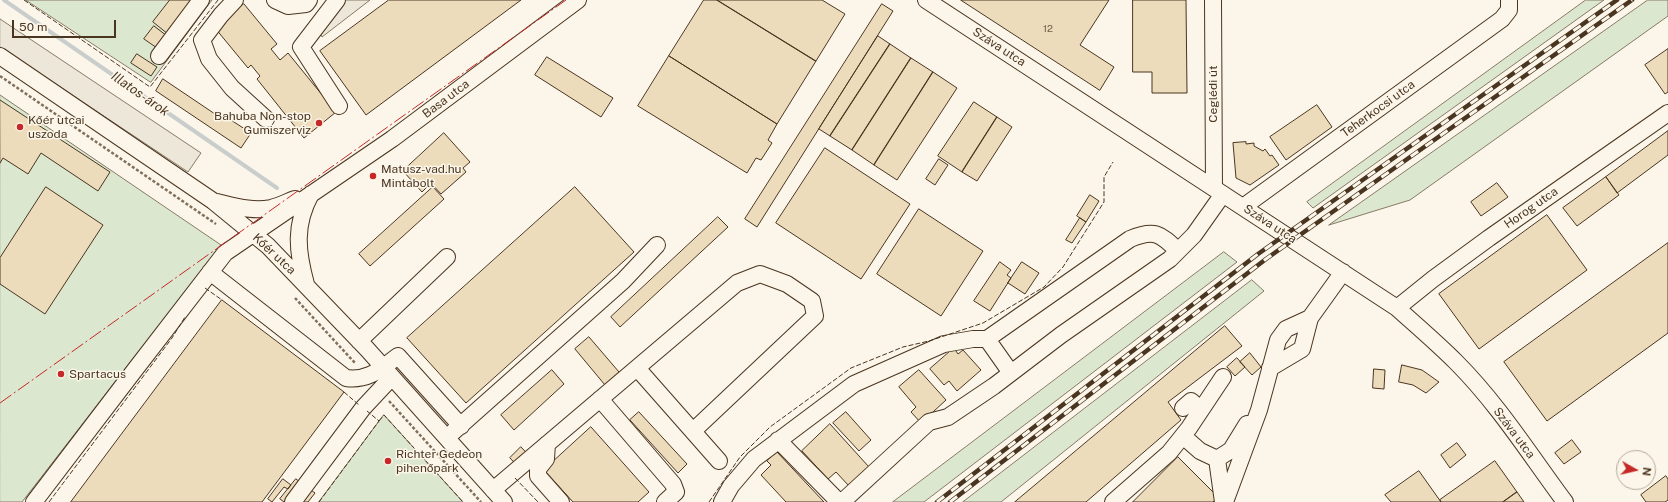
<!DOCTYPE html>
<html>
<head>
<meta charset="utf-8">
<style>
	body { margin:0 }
	#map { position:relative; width:1668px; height:502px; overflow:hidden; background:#fbf6e9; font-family:"Public Sans",sans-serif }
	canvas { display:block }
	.north { position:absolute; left:1616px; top:450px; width:40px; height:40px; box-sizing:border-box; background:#fbf6e9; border:1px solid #b4a999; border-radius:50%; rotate:98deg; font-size:11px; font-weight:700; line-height:16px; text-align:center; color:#4a3520 }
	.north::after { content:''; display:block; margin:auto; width:14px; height:18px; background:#c62828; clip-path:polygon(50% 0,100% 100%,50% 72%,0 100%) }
	.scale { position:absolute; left:12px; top:20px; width:104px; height:18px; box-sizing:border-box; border:2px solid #4a3520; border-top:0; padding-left:5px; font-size:12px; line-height:14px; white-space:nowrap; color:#4a3520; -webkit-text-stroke:3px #fbf6e9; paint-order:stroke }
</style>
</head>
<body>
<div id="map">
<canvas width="1668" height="502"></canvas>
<div class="north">N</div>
<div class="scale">50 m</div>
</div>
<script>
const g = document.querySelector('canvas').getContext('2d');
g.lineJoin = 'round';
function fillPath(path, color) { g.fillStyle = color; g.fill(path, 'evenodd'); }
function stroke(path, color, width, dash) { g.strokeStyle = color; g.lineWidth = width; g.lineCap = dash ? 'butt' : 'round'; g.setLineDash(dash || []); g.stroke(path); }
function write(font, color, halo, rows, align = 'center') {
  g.font = font + ' "Public Sans",sans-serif'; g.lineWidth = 3; g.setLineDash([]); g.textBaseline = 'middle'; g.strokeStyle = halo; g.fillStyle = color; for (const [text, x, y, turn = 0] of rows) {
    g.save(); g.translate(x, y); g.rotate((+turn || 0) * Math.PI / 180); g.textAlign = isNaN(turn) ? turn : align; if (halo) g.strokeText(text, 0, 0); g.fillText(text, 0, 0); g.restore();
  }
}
const green = new Path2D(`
	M26,0H212L151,82Z
	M1586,0H1604L1313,208L1307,202Z
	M1648,0H1668V16L1410,200L1329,225Z
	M0,95L221,245L22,502H0Z
	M1224,252L1237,262L924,502H893Z
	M1252,280L1264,291L1001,502H963Z
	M384,415L463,502H319Z`);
fillPath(green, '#dce7d0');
stroke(green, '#887966', 1);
const parking = new Path2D(`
	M337,0H370L322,37L317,26Z
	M0,19L201,153L188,172L0,47Z`);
fillPath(parking, '#ede7d9');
stroke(parking, '#887966', 1);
stroke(new Path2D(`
	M4,0L277,188`), '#c9cecd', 4);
const building = new Path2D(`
	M170,0H194L168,34L153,22Z
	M389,0H521L366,115L320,51Z
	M704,0H717L816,61L777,124L669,56Z
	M717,0H822L845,14L816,61Z
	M961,0H1109L1080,45L1114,67L1100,90Z
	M1133,0H1186L1187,93H1152V72H1133Z
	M244,4L277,44L271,49L280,60L288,53L336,112L304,138L257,79L260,76L251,65L248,68L215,28Z
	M882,4L893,11L757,227L745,219Z
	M154,26L167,36L157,48L144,39Z
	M878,36L890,44L830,136L819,129Z
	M890,44L911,58L852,150L830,136Z
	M1668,49V92L1665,94L1645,65Z
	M137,54L157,67L151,76L131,63Z
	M669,56L777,124L768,140L772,143L761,160L756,158L747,173L638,106Z
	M547,57L613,98L601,117L535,75Z
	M911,58L933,72L874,165L852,150Z
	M933,72L957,88L897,180L874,165Z
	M163,79L215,114L217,111L251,133L241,148L156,91Z
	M0,100L110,172L98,191L41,153L28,174L3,158L0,163Z
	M974,102L997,117L962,172L938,156Z
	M1317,105L1332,127L1286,160L1270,137Z
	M997,117L1012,127L977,181L962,172Z
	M1668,131V155L1617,193L1606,177Z
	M444,133L470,162L463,168L466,172L441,194L431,183L422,192L403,171Z
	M1246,142V144L1254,143V146L1263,151L1265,149L1270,156L1272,155L1279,165L1250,185L1236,178L1233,143Z
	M825,148L910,204L861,279L776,223Z
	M939,159L948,165L935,185L926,179Z
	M1606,177L1619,195L1577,226L1563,208Z
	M1497,183L1508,197L1481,216L1471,202Z
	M46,187L103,225L45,314L0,284V258Z
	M433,187L444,199L370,266L359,254Z
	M575,187L634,252L466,403L407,338Z
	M1090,195L1099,201L1086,222L1077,216Z
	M919,209L983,251L941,316L877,274Z
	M1547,215L1587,270L1479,349L1439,294Z
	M718,217L728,227L620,327L611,317Z
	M1080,218L1086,222L1072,243L1066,240Z
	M1668,243V333L1547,421L1504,362Z
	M1000,262L1011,270L1007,275L1011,278L990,311L974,301Z
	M1022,262L1039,273L1025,294L1008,283Z
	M222,300L344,392L262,502H71Z
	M1225,326L1242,346L1168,402L1181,420L1086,502H1015Z
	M589,337L619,372L605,385L575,349Z
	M954,348L958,354L963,350L981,370L957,391L949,381L944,385L930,369Z
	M1250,353L1261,367L1252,375L1240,362Z
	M1237,358L1245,367L1235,376L1227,367Z
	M1402,365L1422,370L1439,382L1426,393L1413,385L1399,382Z
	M1374,369L1385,370L1384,389L1373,388Z
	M552,370L564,384L514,430L501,415Z
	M919,370L946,400L921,423L911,412L916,407L899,387Z
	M639,412L687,464L678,473L630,420Z
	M846,412L871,440L859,451L833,423Z
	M830,424L869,467L849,486L836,472L828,479L802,451Z
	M591,427L649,492L638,502H573L544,470Z
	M1572,440L1581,452L1564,464L1555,453Z
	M1457,443L1466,455L1450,468L1441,455Z
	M521,447L536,463L524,473L510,458Z
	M777,452L824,502H786L761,475L771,465L767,461Z
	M1178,457L1218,497L1213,502H1133Z
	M1495,461L1517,492L1503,502H1441L1440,500Z
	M1419,471L1441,502H1391L1385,495Z
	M1666,476L1668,479V500L1665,502H1646L1641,495Z
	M283,479L291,485L288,489L284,487L272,502L268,499Z
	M296,479L315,493L308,502H284L280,499Z
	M1517,492L1524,502H1503Z`);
fillPath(building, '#ecdcbc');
stroke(building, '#4a3520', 1);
const minor = new Path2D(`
	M235,0L221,15L202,40L209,59L232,88L266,119
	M275,0L288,6L306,4L309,0
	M337,0L301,47L339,106
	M926,0L1397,308C1417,326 1437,343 1456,362C1498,404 1530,455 1565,502
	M1213,0L1214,187
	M0,56L213,201L268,246L367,349L504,502
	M159,56L201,0
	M217,202C234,206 253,212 271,208C279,206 287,202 295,199
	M1243,207L1502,19L1509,10V0
	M210,272L346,378C369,381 380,369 398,356L461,426
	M306,284C297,251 294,225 311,194
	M1397,308L1433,279L1489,238L1668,113
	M987,339L1011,373
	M359,341L447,257
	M637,368L719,461
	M1270,368L1302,349L1310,318
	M600,399L673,484L676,492L665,502
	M1183,408L1191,401L1201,410
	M453,432L623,281L657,245
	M1183,436L1200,451L1217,459L1231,450L1247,424
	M778,440L839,502
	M547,444L546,459L538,469V476L561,502
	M1217,459L1223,502
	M493,490L737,283L760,274L787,284L812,301L815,316L693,431
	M34,502L134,371L225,253L392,139L578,0
	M293,502L363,408L391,378
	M722,502L731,486L754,459L854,384L944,344L973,339H987L1130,239C1154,229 1160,233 1178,251
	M842,502L929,422L948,417L994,386L1061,335L1170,259L1194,235L1223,194
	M1113,502L1169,453L1189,428L1223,377
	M1225,502L1259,410L1278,340L1286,329L1310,318L1343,272`);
stroke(minor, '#4a3520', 18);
stroke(new Path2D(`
	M0,76L216,224
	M295,298L355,363
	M389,401L481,502`), '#7f6f5c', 2.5, [3, 2]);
stroke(minor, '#fbf6e9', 16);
const rail = new Path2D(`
	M937,502L1258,254L1617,0
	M950,502L1266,259L1632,0`);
stroke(rail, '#4a3520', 4.5);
stroke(rail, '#fbf6e9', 3, [9]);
stroke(new Path2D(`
	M24,0L150,87L218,0
	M205,288L222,300
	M344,392L359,405
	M379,421L384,415L463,502
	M515,478L538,502
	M49,502L172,338L185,317
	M319,502L379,421L367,411
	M709,502L740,457L770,427L851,368L903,347L929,341L983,323L1044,287L1063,267L1104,202V177L1113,162`), '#4a3520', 1, [5, 2]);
stroke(new Path2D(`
	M0,403L566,0`), '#c62828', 1, [14, 3, 2, 3]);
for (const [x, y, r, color] of [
	[319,123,4,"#c62828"],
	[20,127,4,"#c62828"],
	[373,176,4,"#c62828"],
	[61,374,4,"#c62828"],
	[388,461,4,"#c62828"]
]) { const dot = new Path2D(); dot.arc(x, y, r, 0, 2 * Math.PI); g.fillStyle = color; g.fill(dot); stroke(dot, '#fbf6e9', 1.5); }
write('10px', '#725f47', null, [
	["12",1048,29]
]);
write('12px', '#4a3520', '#fbf6e9', [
	["Száva utca",999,47,33],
	["Ceglédi út",1213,94,-90],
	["Basa utca",446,99,-37],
	["Teherkocsi utca",1378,109,-36],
	["Horog utca",1531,208,-35],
	["Száva utca",1270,224,33],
	["Kőér utca",274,254,43],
	["Száva utca",1514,433,53]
]);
write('12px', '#4a3520', '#fbf6e9', [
	["Bahuba Non-stop",311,116,"right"],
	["Gumiszerviz",311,130,"right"],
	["Kőér utcai",28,120],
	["uszoda",28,134],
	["Matusz-vad.hu",381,169],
	["Mintabolt",381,183],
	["Spartacus",69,374],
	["Richter Gedeon",396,454],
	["pihenőpark",396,468]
], 'left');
write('italic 13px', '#4a3520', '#fbf6e9', [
	["Illatos-árok",140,94,35]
]);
</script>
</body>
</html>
